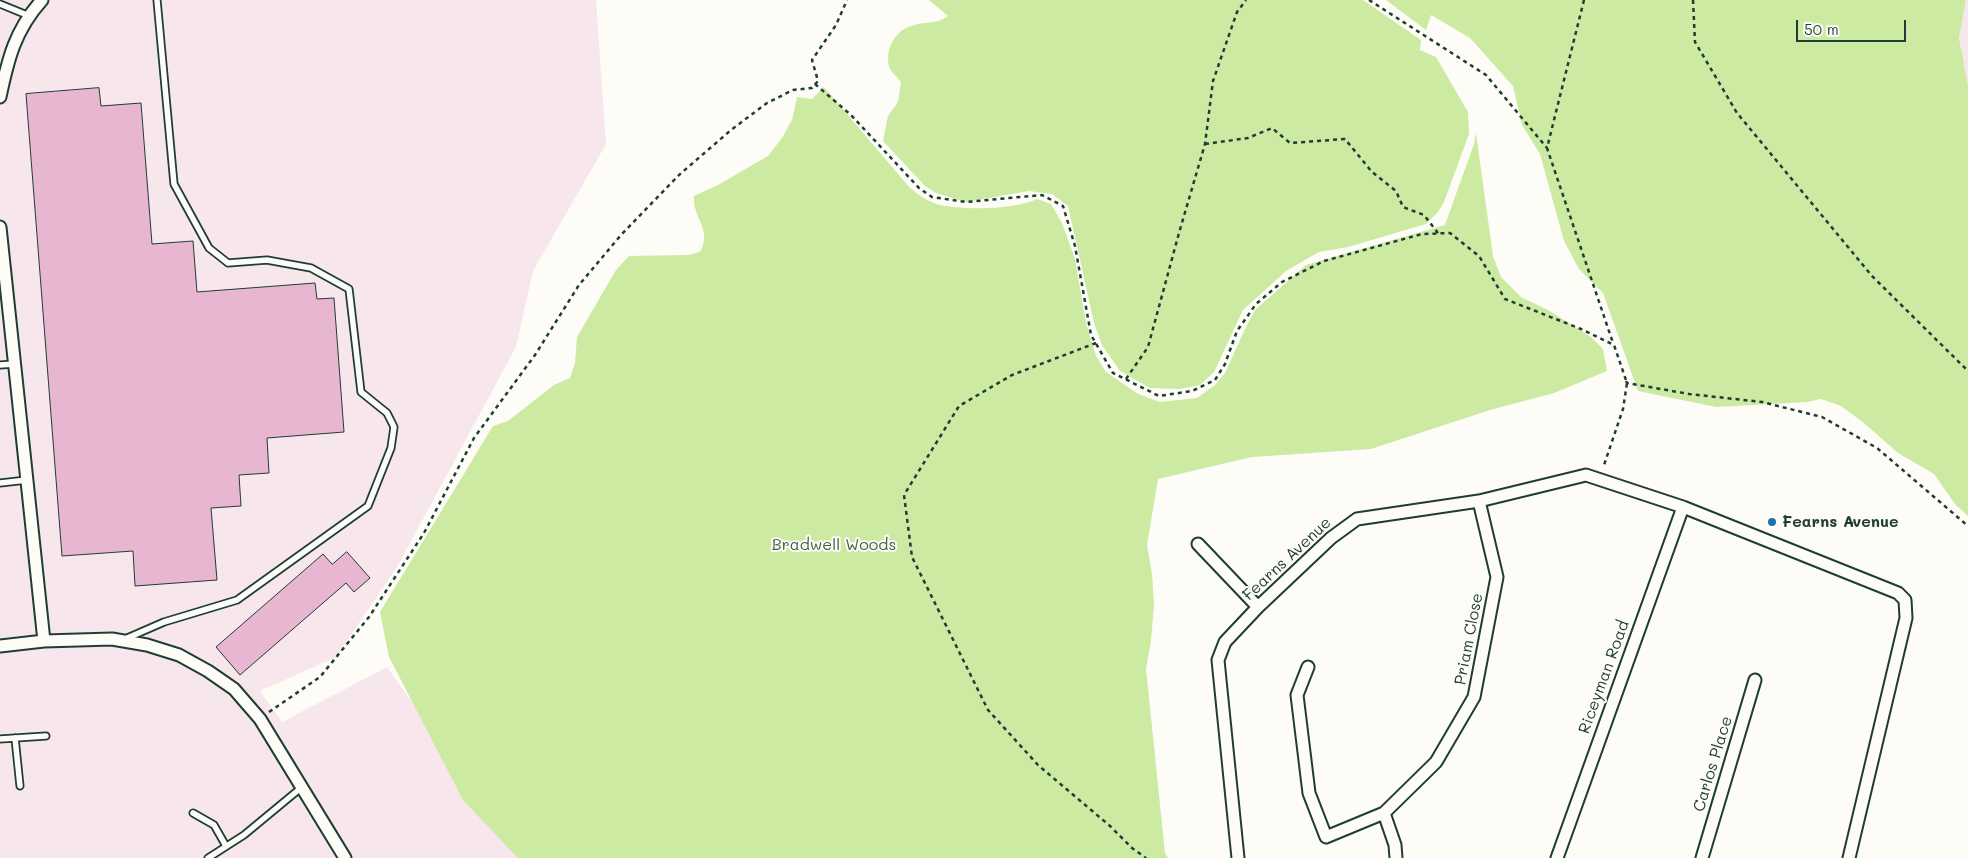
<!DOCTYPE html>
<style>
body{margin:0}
#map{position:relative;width:1968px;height:858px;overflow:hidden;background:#fdfcf7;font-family:Mali,sans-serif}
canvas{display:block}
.scale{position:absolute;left:1796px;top:20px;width:110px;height:22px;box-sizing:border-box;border:2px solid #1f3d34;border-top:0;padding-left:6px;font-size:15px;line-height:18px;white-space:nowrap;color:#1f3d34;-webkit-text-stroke:4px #fdfcf7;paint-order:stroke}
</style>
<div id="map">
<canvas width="1968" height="858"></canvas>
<div class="scale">50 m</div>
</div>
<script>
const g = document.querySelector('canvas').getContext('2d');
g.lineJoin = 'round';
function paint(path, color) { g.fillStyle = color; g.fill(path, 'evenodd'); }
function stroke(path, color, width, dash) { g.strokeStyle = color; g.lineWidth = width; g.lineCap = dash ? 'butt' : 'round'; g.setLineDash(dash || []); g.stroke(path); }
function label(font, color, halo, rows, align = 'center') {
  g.font = font + ' Mali,sans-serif'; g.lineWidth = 4; g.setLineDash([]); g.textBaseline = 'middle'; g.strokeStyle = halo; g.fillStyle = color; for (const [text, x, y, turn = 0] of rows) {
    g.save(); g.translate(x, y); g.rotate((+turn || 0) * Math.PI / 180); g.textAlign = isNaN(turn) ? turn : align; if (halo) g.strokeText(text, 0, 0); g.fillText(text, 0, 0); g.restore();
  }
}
paint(new Path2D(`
 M0,0H596L606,144L533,271L516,347L397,567L336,657L260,691L282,722L387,667L524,858H0Z
 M1966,0H1968V85L1959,38Z`), '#f7e7ec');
paint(new Path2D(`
 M929,0H1363L1421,40L1420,50L1436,57L1468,112L1469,134L1444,202L1438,212L1426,224L1348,247L1319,252L1286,271L1243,310L1214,372L1200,385L1179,389L1150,388L1120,371L1102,345L1094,323L1068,206L1052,194L1029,191L966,202L936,193L925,186L883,141L888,116L898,102L901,82C897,77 890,71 889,66C885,49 895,31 911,26C924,21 937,25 948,16Z
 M1386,0H1966L1959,38L1968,85V516L1955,504L1934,474L1898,453L1864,423L1841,406L1821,399L1807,402L1716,407L1638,391L1603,293L1579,269L1564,241L1540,154L1522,125L1513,86L1470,38L1431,15L1426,30Z
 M824,87L910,188C919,195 928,202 940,205C965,210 1014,210 1037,199L1051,204L1062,223L1075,259L1086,323L1096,356L1106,372L1138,394L1160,402L1197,398L1215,385L1225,373L1245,329L1255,310L1306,265L1445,225L1474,144L1476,133L1493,256L1501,277L1521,297L1548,310L1591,337L1603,349L1607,371L1554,393L1490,410L1371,449L1252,457L1158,479L1147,545L1152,574L1154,604L1151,641L1146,669L1165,853L1168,858H518L463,800L389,657L380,612L493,426L508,421L554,385L570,378L575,363L577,337L616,270L629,256L688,255L700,252C713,229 692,218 694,196L718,185L768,156L782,138L792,120L797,97L812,99Z`), '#cceaa1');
const building = new Path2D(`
 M99,88L101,106L141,103L152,244L193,241L197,292L315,283L317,299L334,298L344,432L267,438L269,473L239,475L241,506L211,508L217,580L135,586L133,551L62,556L26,94Z
 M347,552L370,578L354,592L346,583L240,675L216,647L323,554L332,564Z`);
paint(building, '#e9b6d2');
stroke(building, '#1f3d34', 1);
const service = new Path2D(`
 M0,4L27,15
 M0,365L14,364
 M0,483L27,480
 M125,639L164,622L237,600L368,506L391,448L394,427L387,413L361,392L349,289L311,268L267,260L228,263L209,248L174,184L157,0
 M15,738L20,786
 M0,739L46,736
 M193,813L214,825L226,846
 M208,858L244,835L302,787`);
const minor = new Path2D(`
 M0,97C8,59 15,30 42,0
 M0,227L44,641
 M1198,544L1258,607
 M0,646L44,641L112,639L147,645L179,655L208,671L234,689L260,719L345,858
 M1308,667L1297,695L1309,793L1326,837L1384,813L1436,762L1474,697L1497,577L1479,501
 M1384,813L1395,845L1396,858
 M1238,858L1218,660L1225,642L1258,607L1331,538L1357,519L1479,501L1586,475L1683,507L1898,593L1905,600L1906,618L1849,858
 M1557,858L1683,507
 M1702,858L1755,680`);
stroke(service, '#1f3d34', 9);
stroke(minor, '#1f3d34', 15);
stroke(new Path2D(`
 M1369,0L1486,75L1547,148
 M1584,0L1547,148L1613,343
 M1693,0L1695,42L1737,113L1872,276L1968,371
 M815,84L851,115L919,188L932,197L966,202L1042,195L1063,206L1075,246L1091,335L1113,373L1159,396L1192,391L1215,380L1225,364L1237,331L1256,304L1282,282L1324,261L1422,234L1450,233L1479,256L1505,299L1581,329L1614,345L1627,383L1623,409L1603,468
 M1205,144L1248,138L1272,128L1290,143L1345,139L1372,172L1396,191L1403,207L1424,215L1438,233
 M1096,343L1012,375L959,406L904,495L912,557L988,710L1038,765L1110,826L1132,848L1146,858
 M1126,379L1148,347L1179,233L1205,144L1213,81L1237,12L1246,0
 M1626,381L1627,383L1689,394L1762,402L1822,417L1877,448L1968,526
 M269,712L320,677L369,617L424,533L474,438L535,355L579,285L621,235L679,175L731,130L767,103L793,90L812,88L818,81L812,60L836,25L847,0`), '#1f3d34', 2.5, [4, 4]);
stroke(service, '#fdfcf7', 5.5);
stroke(minor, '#fdfcf7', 11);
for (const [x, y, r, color] of [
 [1772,522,5,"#1f6fb2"]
]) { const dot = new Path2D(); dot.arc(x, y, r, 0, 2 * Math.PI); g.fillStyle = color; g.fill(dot); stroke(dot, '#fdfcf7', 2); }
label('bold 16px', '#1f3d34', '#fdfcf7', [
 ["Fearns Avenue",1782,522]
], 'left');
label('16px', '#42604a', '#fdfcf7', [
 ["Bradwell Woods",834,545]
]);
label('16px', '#1f3d34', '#fdfcf7', [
 ["Fearns Avenue",1287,559,-43],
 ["Priam Close",1469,639,-79],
 ["Riceyman Road",1604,677,-70],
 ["Carlos Place",1713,764,-73]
]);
</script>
